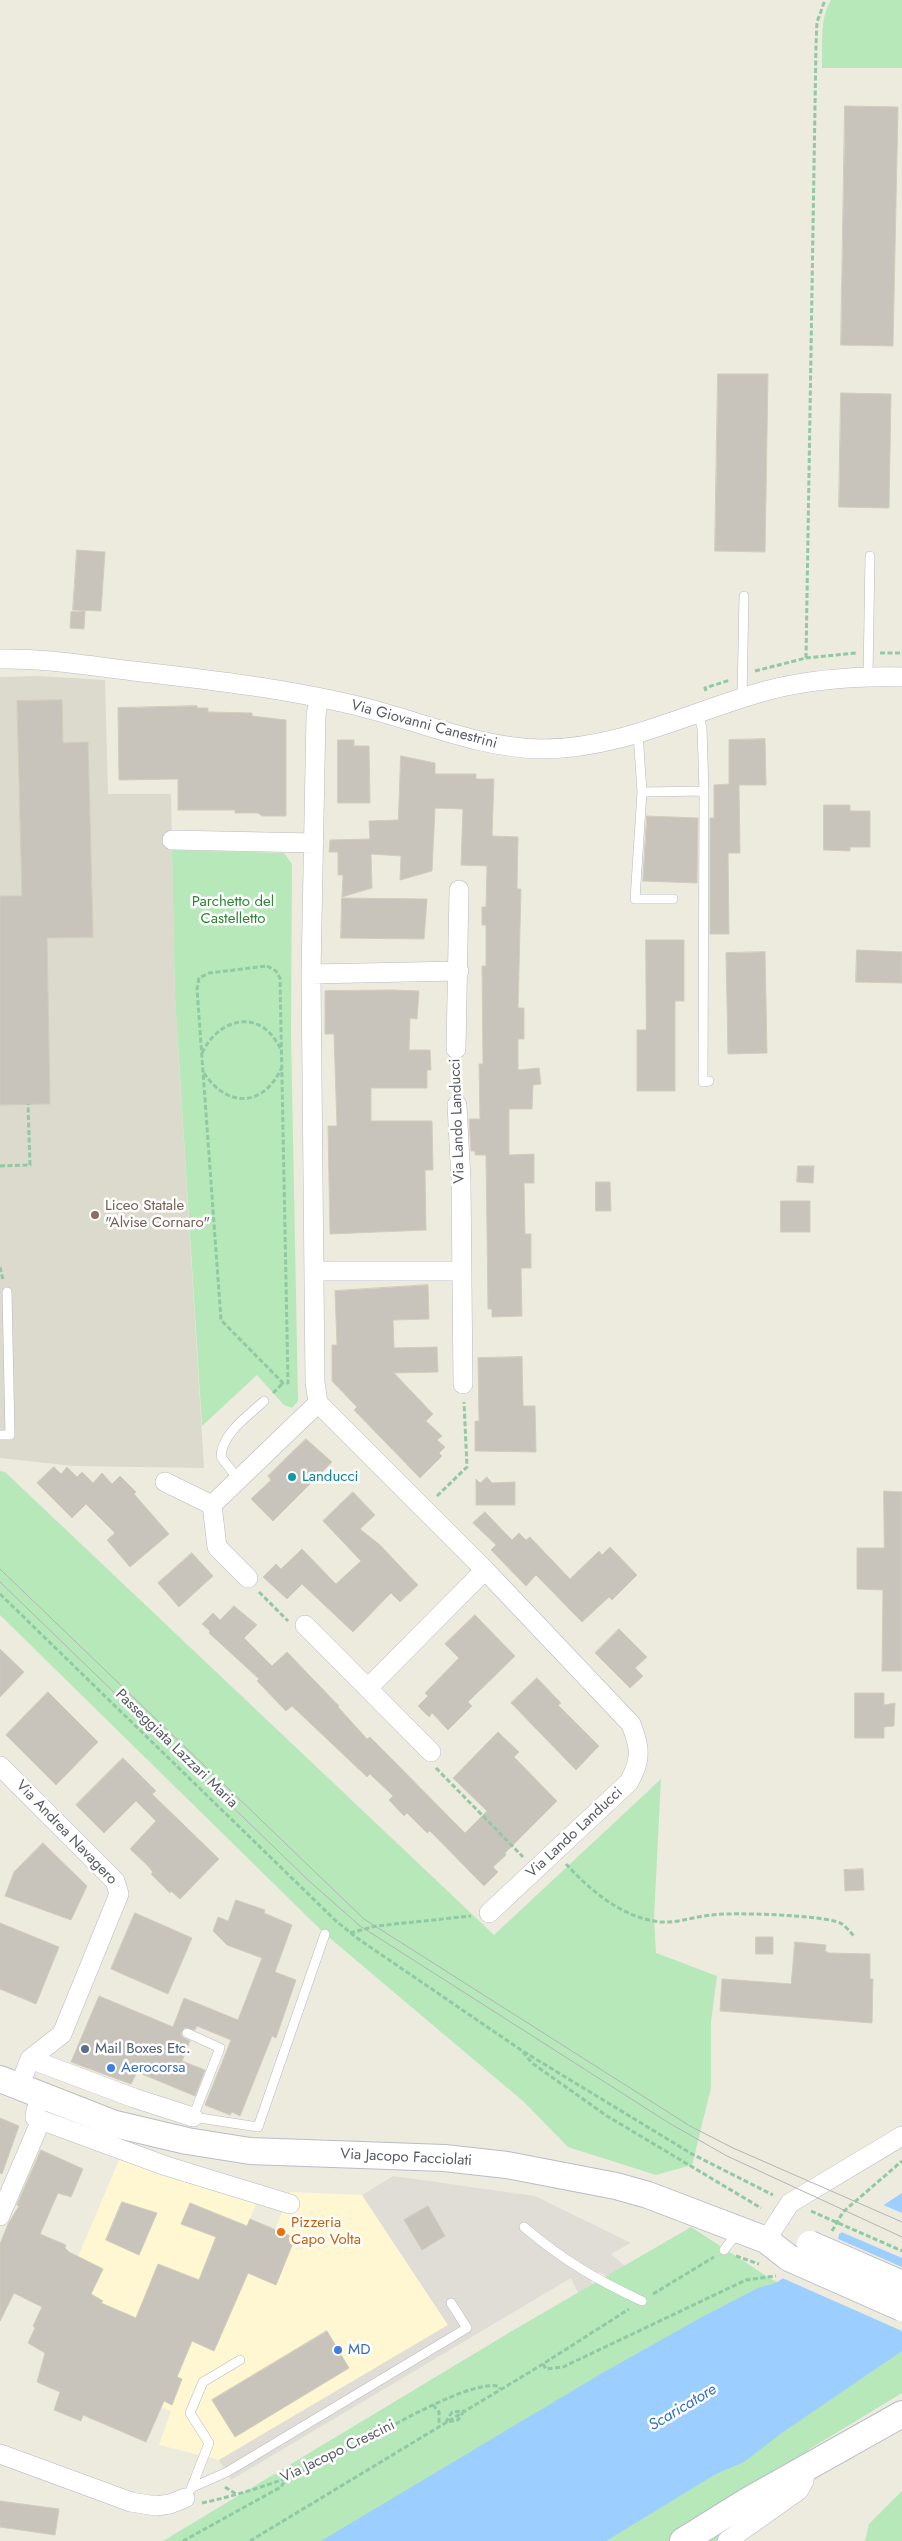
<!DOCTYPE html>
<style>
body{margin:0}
canvas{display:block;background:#edeade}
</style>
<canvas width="902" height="2541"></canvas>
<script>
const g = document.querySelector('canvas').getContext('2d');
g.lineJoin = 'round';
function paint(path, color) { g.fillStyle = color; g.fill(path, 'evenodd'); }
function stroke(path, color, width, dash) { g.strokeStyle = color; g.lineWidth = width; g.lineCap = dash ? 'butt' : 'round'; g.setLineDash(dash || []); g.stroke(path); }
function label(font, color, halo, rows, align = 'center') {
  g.font = font + ' Jost,sans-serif'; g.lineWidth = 5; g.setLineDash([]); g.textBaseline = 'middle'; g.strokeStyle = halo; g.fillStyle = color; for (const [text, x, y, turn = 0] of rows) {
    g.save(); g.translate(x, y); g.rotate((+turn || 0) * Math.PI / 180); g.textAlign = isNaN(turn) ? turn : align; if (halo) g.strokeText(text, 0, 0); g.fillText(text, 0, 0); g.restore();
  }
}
paint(new Path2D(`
 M119,2160L256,2203L250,2219L275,2230L290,2192L362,2195L448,2325L219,2460L159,2445L171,2411L43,2365L66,2285Z`), '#fff7d1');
paint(new Path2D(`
 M393,2176L535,2196L631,2243L611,2254L648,2285L611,2278L599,2272L590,2282L599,2288L580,2297L571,2278L231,2480L219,2460L448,2325L362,2195Z`), '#e0ddd6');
paint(new Path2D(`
 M38,676L105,680L108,794H171L175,996L204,1468L74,1466L0,1458V677Z`), '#dcdacd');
paint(new Path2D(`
 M831,0H902V68H822C823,46 819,20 831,0Z
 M172,850L284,853L292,864L291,1033L298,1401L292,1408L284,1405L257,1375L202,1426L175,996Z
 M0,1471L5,1472L494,1935L661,1779L654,1918L656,1953L717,1976L711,2022V2088L692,2165L656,2175L568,2147L524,2102L325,1934L0,1615Z
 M691,2227L771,2279L902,2332V2393L808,2450L790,2499L727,2541H163L517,2328Z
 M902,2491V2541H865L869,2524Z`), '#b7e8ba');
paint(new Path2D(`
 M902,2193V2351L783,2432L744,2462L716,2474L606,2541H321L604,2372L702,2317L758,2288L776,2283L838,2240L839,2234Z`), '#9ccfff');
paint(new Path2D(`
 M881,2204L902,2213V2258L839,2231Z
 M836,2238L902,2267V2331L780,2277Z`), '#edeade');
const building = new Path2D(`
 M845,106L898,107L893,346L841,345Z
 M718,374H768L765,552L715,551Z
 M841,393L891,394L889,508L839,507Z
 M77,550L105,552L101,611L73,610Z
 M85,611L84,629L70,628L71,612Z
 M62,700L63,743L88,742L93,937L47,938L50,1104L0,1105V896H22L17,701Z
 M197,706V708H208V712L252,713V716L286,720V816H262L258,813H235V810H178V779L119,780L118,708Z
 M765,739L766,785H739L740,853H728L729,934H710V818H714V785L729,784V740Z
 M338,740H354V746H369L370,803H338Z
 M401,756L435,763V774H476V779H494L492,836L518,837L517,889H521L518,1008H524V1039H518V1070L539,1068L541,1084L533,1085L532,1109H509V1155L534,1154V1183H524L525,1234H531V1268H521L522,1316L492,1317V1309H488L486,1155H475V1151H471L469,1119H480L479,1064H483L482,966H486V925H482V907H486L487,866L461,865L463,809L435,808L432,871L400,880L401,856L371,854L372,888L342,897L343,875H338V852H329L330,840L370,839L369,821L398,820Z
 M824,805H850V811H870V847H850V851L824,850Z
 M647,816L698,818L697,883L643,881Z
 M342,898L427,899L424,939L341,938Z
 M646,940H684V1001H675V1091H637V1030H646Z
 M857,950L902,952V983L856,982Z
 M765,952L767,1053L728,1054L726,953Z
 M394,990L419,991L417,1019L410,1018L409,1050H430L431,1070H427V1088H371V1121H432L433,1170H425L426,1230L330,1234L328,1126H337L336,1096L334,1034H325V991Z
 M798,1166H814L813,1183L797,1182Z
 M596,1182H610L611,1211H596Z
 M781,1201H810V1232H781Z
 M428,1285L429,1319L393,1320L394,1348L437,1347L438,1372L394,1373L433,1414L426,1421L442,1436L437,1440L445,1447L439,1453L442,1456L420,1478L354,1410L357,1407L332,1381V1345H337L335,1291Z
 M522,1357L523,1406H535L536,1452L475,1451V1421H479L478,1358Z
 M306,1439L332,1462L273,1521L251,1499L271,1480L268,1476Z
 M54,1467L61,1474L67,1467L77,1477L82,1472L93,1483L102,1473L112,1484L120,1476L136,1492L134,1494L169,1534L130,1567L107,1540L115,1533L86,1504L72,1518L37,1483Z
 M487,1477L492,1483L515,1482V1505H476V1479L480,1483Z
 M884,1491L902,1492V1671H882L883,1590L857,1589V1548H884Z
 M353,1492L375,1515L360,1529L380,1545L418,1585L400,1602L391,1593L353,1632L302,1584L287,1599L263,1577L276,1564L281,1569L302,1549L336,1584L361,1561L323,1521Z
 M485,1512L512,1540L519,1533L526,1540L530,1537L570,1579L599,1551L602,1555L610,1547L637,1575L612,1600L609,1597L582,1622L536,1575L526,1586L491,1550L496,1545L473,1523Z
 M192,1553L213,1576L179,1607L158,1583Z
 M234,1606L257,1625L244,1638L272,1666L287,1652L339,1706L338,1707L367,1739L370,1737L465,1833L487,1811L453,1778L498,1732L519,1752L514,1757L557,1801L505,1853L506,1855L493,1867L498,1872L484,1886L430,1831L427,1833L407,1813L404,1816L389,1800L393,1796L370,1774L367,1777L292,1706L286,1711L257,1681L259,1679L209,1633L210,1631L202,1624L213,1613L220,1620Z
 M475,1615L515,1656L468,1702L472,1706L448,1730L432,1713L429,1717L418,1706L428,1696L425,1693L459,1658L445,1644Z
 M619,1629L647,1657L635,1668L643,1676L630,1688L595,1653Z
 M0,1649L24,1672L0,1697Z
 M537,1678L561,1703L558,1705L599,1746L576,1770L511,1703Z
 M48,1692L98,1742L56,1785L6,1735Z
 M855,1693H884V1705L895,1703L894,1726L884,1727V1738H855Z
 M123,1758L156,1791L152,1794L219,1859L180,1899L171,1891L170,1893L151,1874L153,1872L147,1865L130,1849L156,1821L136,1801L104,1833L76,1805Z
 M43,1843L87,1886L71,1920L5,1896L14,1872Z
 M863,1869L864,1890L845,1891L844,1870Z
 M236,1900L265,1910L264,1913L292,1925L275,1972L296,1980L276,2038L272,2036L240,2116L232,2112L230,2115L205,2105L231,2040L197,2026L195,2030L184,2028L181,2033L182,2037L190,2041L182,2061L205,2070L195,2096L137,2072L131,2084L71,2062L99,1996L173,2027L184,1998L238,2020L262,1958L227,1945L213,1931L218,1917L228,1921Z
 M135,1913L192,1938L168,1994L111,1969Z
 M0,1923L59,1947L36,2004L0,1989Z
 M756,1937H773V1954H756Z
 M795,1942L826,1945L825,1951L829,1953L870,1954V1979H873L872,2023L720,2011L722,1979L791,1984Z
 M0,2118L19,2126L2,2174L0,2173Z
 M41,2150L83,2169L71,2197L58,2193L40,2234L66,2245L65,2248L69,2252L103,2269L91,2294L103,2301L101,2303L136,2318L158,2264L199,2280L216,2237L181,2224L190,2203L247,2226L250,2219L295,2238L276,2285L248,2273L214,2351L192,2341L177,2377L182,2379L172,2405L164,2401L146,2442L83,2415L81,2421L54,2410L60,2392L37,2382L45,2353L28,2343L35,2328L33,2326L42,2307L14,2293L0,2321V2244L8,2224L19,2206L17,2205Z
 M122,2202L157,2213L139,2255L106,2240Z
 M428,2206L445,2236L422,2250L404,2220Z
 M327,2331L349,2368L235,2437L212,2400Z
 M0,2501L59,2509L55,2535L0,2527Z`);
paint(building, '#c8c4bc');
stroke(building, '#d2ccbc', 1);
const lane = new Path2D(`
 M868,676L870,556
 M742,698L744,596
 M698,714L702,728L704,791L703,1082L709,1081
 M638,733L642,792L635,899H673
 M642,792L704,791
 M0,1435H10L7,1292
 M238,1479L221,1457C222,1433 247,1417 264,1401
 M187,2033L220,2048L193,2117L258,2127L325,1934
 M524,2227C563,2260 595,2279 642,2301
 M724,2250L738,2232
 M193,2487L227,2472L467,2328L451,2303
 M191,2489L209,2443L190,2413L203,2382L240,2360`);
const street = new Path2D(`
 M0,659C45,658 89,666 133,671C211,680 290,689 366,708C424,723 481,748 542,749C622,749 694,710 769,690C813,679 856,676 902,677
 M319,698L316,715L311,974L315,1382L318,1403L485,1570L631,1724C640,1747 642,1759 629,1782L489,1913
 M172,840L314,843
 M311,974L459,971
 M456,1049L459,890
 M457,1105L461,1180L463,1384
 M315,1271H462
 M165,1482L212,1505L217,1547L248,1578
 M212,1505L318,1403
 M305,1625L431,1752
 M368,1688L485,1570
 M0,1766L115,1881L119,1894L62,2034L30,2059L19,2087
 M30,2059L134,2098L193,2117
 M42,2096L36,2110L35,2117L41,2120L166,2166L290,2204
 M0,2216L41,2120
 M766,2240L790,2203L902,2136
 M0,2454L131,2502L156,2506L170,2504L185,2498
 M727,2541L799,2490L804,2481L805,2468`);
const secondary = new Path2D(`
 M0,2079L115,2124L187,2141L250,2151L444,2158L507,2165L616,2186L648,2195L766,2240L789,2258
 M683,2541L749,2500L902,2414`);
stroke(lane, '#b7bac0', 10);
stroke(street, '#b7bac0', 20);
stroke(secondary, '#babdc5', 28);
stroke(new Path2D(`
 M880,653H902
 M806,658L816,45L817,22L825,0
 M755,671L806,658L856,653
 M706,691L705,688L730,680
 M267,966L276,971L280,978L288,1383H283L221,1320L197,989L199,978L209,973Z
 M202,1053C220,1016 262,1008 281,1050
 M456,1066L457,1087
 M204,1073C228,1109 264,1107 282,1067
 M0,1166L30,1165L28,1104
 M0,1267L3,1280
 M273,1393L283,1383
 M437,1496L467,1467L464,1402
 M259,1592L288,1621
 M0,1594L336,1921L357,1938L521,2050L692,2154L773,2195
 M436,1768L523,1857
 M566,1864C589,1889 619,1915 654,1921C672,1925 692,1917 711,1915C731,1912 824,1915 840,1923C845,1925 850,1932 854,1936
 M350,1933L376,1926L471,1916
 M523,2052L532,2063L607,2116L761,2208
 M811,2211L902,2251
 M832,2231L843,2212L902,2161
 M736,2256L759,2264
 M653,2294L714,2257
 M543,2364L546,2369L563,2367L746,2280L776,2276
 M433,2405L439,2412V2426
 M464,2411L458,2420L446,2422L452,2412Z
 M225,2487L236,2494
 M202,2503C243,2494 283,2481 322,2463C360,2446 462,2380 498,2386L500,2389
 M183,2541L281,2487L286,2479
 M250,2541L543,2364L629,2309`), '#90c9a3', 3, [5, 2.5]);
stroke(lane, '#fff', 9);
stroke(street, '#fff', 19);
stroke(secondary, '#fff', 26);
stroke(new Path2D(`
 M0,1569L364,1919L690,2126L733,2148L902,2222
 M0,1582L308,1880L360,1926L669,2123L727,2156L902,2237`), '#b3b4b5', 1);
const secondaryBridge = new Path2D(`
 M810,2244L902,2284
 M789,2258L902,2308`);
stroke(secondaryBridge, '#babdc5', 28, []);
stroke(secondaryBridge, '#fff', 26);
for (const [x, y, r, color] of [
 [95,1215,5,"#8d6e63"],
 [292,1477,5,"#0f9aa8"],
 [85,2049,5,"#5c6f8a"],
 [111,2068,5,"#3f7fe0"],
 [281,2232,5,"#e8710a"],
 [338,2350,5,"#3f7fe0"]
]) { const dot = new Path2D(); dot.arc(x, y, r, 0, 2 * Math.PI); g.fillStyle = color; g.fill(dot); stroke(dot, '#fff', 2); }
label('15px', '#585c62', '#fff', [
 ["Via Giovanni Canestrini",424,725,15],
 ["Via Lando Landucci",458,1121,-92],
 ["Passeggiata Lazzari Maria",176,1749,44],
 ["Via Andrea Navagero",66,1833,46],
 ["Via Lando Landucci",575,1833,-43],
 ["Via Jacopo Facciolati",406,2158,3],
 ["Via Jacopo Crescini",338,2452,-26]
]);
label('15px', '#2c8634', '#fff', [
 ["Parchetto del",233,902],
 ["Castelletto",233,919]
]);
label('15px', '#785e54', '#fff', [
 ["Liceo Statale",105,1206],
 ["\"Alvise Cornaro\"",105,1223]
], 'left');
label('15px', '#0d838f', '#fff', [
 ["Landucci",302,1477]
], 'left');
label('15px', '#4e5e75', '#fff', [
 ["Mail Boxes Etc.",95,2049]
], 'left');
label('15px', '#366cbe', '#fff', [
 ["Aerocorsa",121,2068],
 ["MD",348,2350]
], 'left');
label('15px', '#c56008', '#fff', [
 ["Pizzeria",291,2223],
 ["Capo Volta",291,2240]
], 'left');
label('italic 16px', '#3272c5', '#fff', [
 ["Scaricatore",683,2408,-31]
]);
</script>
